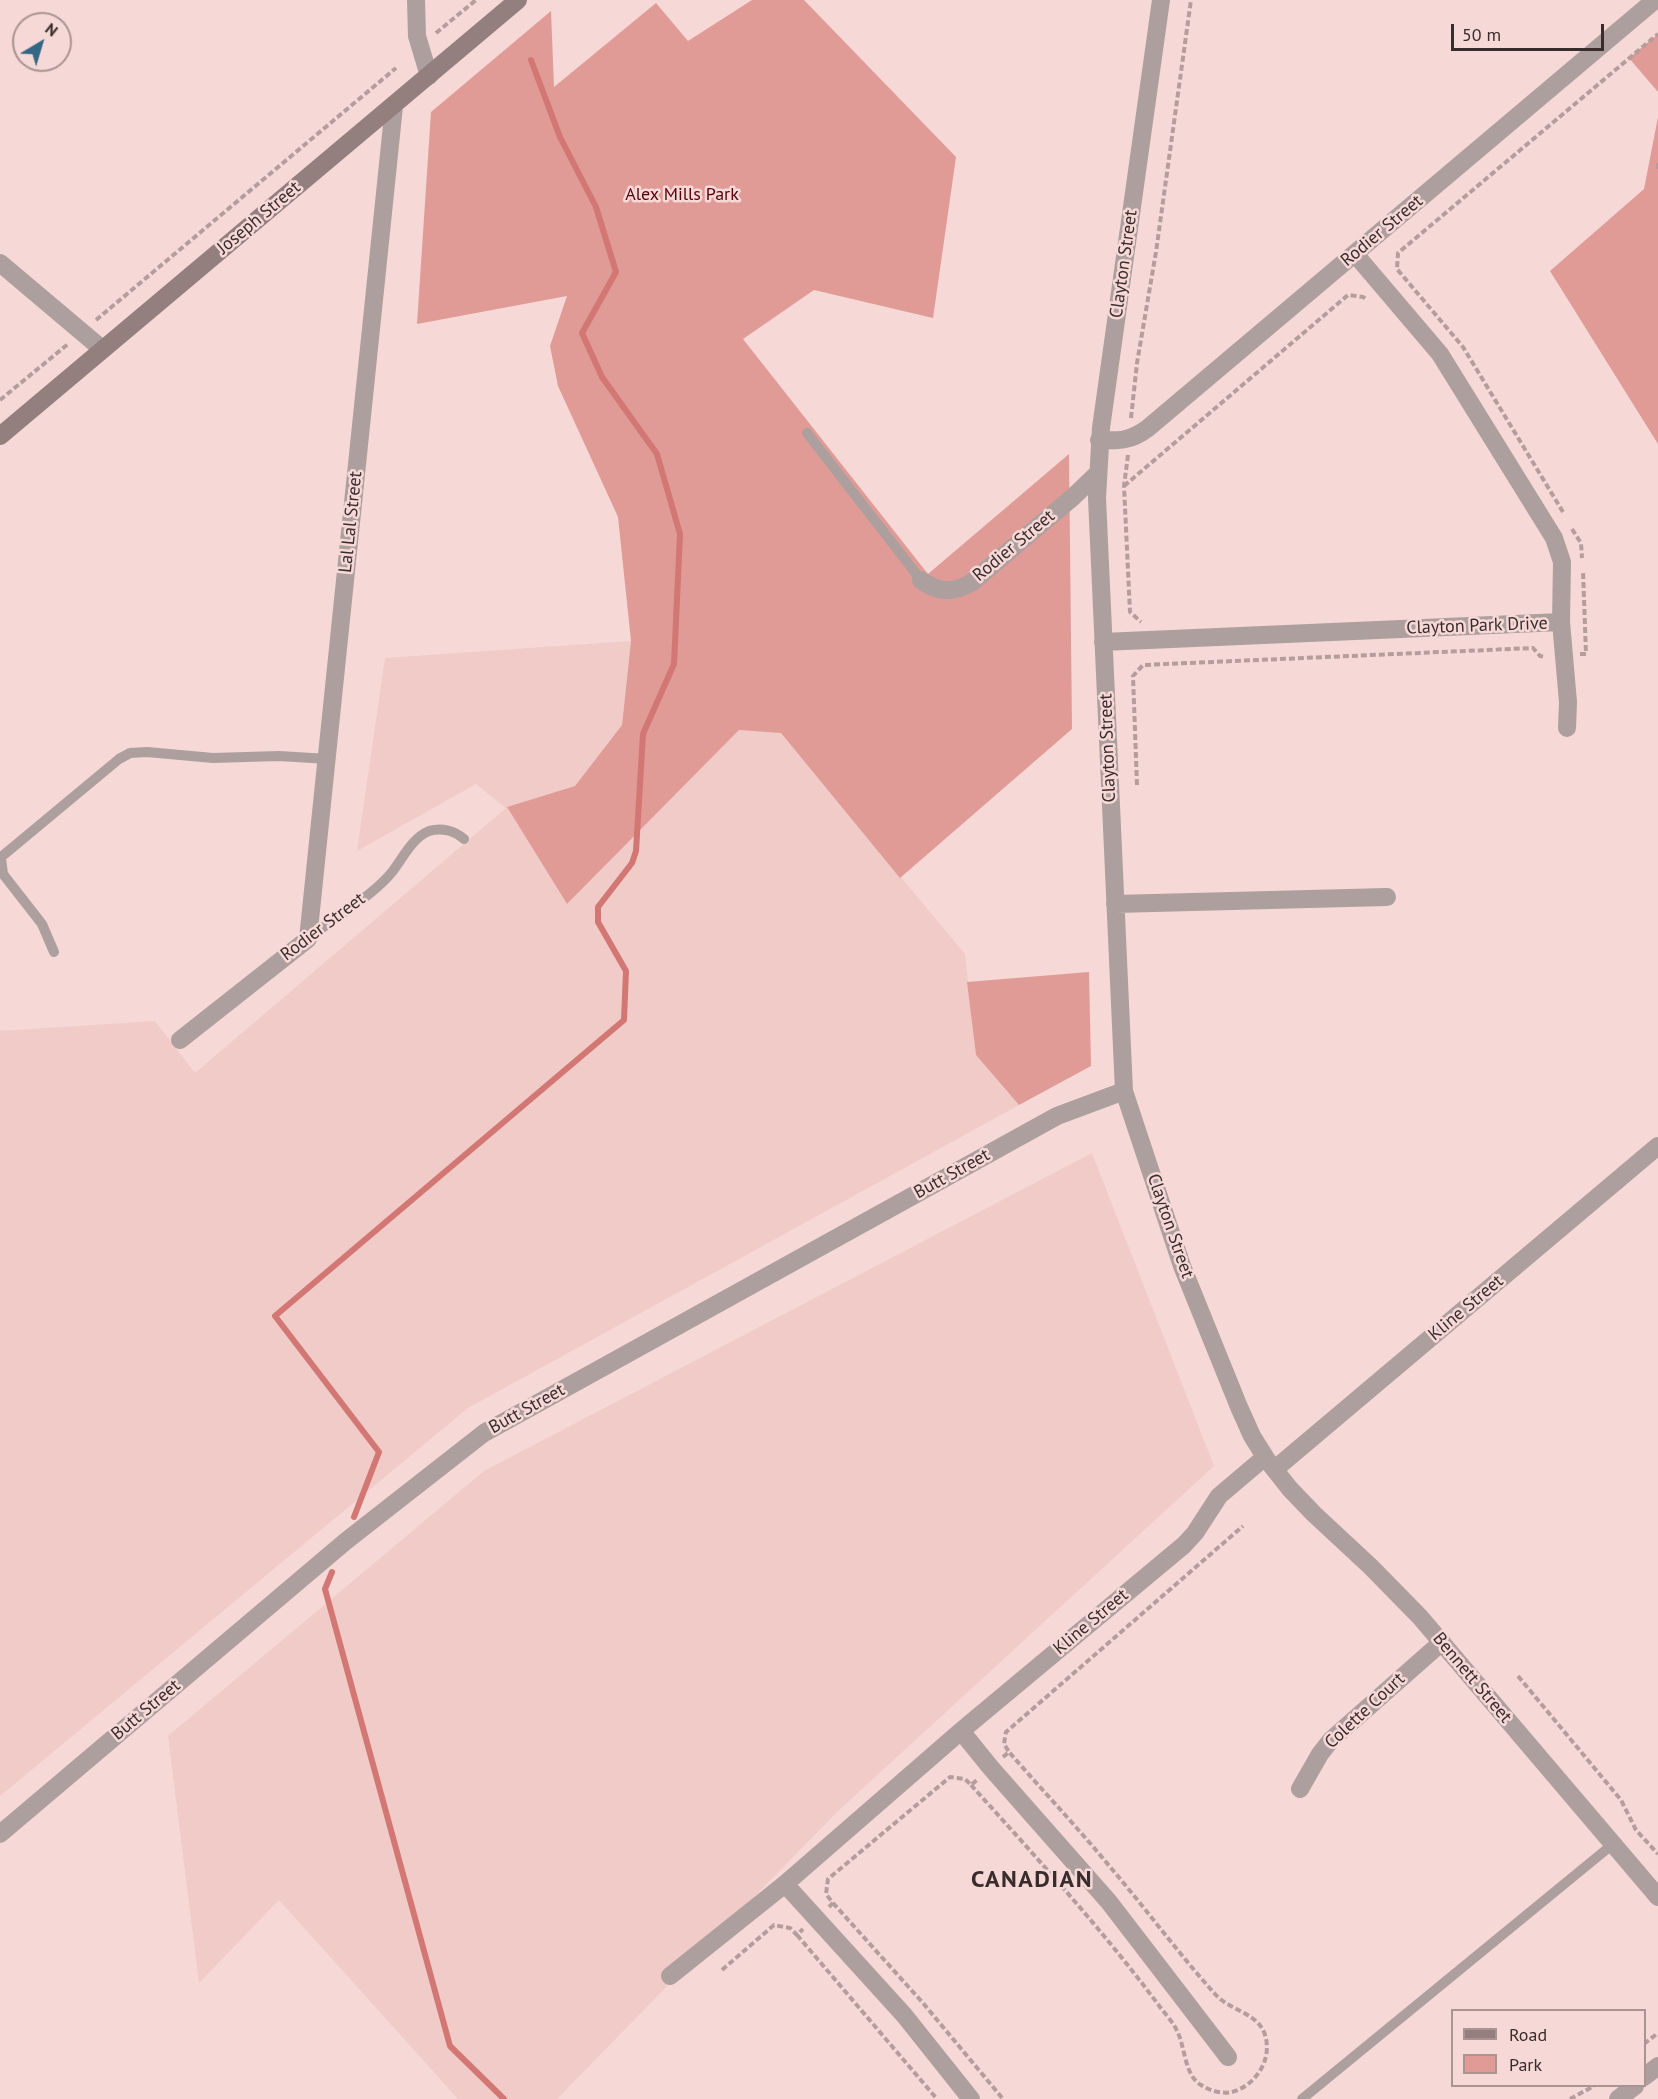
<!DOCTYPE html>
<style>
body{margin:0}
#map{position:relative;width:1658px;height:2099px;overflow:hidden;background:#f6d8d6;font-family:"PT Sans",sans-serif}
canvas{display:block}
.legend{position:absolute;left:1451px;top:2009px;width:195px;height:78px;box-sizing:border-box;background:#f6d8d6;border:2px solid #aa9492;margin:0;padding:8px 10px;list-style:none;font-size:18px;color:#382d2c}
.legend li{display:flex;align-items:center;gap:12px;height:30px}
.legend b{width:30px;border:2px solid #aa9492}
.north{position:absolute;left:12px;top:12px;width:60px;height:60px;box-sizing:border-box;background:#f6d8d6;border:2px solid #aa9492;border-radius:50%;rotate:38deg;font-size:16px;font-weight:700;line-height:24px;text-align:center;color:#382d2c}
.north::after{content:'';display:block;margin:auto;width:21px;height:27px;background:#336884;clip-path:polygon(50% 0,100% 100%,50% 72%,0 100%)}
.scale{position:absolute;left:1451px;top:24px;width:153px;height:27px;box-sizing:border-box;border:3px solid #382d2c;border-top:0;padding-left:8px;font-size:18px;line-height:21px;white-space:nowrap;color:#382d2c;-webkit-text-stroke:4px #f6d8d6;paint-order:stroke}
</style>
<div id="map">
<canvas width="1658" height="2099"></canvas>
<ul class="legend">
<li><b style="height:8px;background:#927f7e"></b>Road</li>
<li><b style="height:16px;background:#e09b96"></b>Park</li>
</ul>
<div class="north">N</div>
<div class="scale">50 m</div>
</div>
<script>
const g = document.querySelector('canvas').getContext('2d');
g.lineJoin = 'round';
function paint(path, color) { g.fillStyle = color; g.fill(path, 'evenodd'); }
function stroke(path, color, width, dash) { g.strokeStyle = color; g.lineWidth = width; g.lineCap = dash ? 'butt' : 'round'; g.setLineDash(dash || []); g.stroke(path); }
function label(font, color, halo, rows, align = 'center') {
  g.font = font + ' "PT Sans",sans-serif'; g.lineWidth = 5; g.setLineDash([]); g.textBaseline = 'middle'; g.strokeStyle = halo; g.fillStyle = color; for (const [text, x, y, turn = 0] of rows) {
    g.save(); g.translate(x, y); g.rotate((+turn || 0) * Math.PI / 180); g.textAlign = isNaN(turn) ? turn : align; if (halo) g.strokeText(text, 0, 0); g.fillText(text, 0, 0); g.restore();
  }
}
paint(new Path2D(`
 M631,641L622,725L575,786L507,807L567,904L739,730L780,732L965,954L976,1055L1019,1105L468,1408L0,1796V1031L155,1021L195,1073L506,808L476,784L357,851L385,658Z
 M1092,1153L1214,1466L837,1812L557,2099H458L279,1900L199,1983L168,1736L484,1471Z`), '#f1cbc8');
paint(new Path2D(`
 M752,0H804L956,157L933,318L814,290L743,339L928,574L1069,454L1072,729L900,878L781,733L739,730L567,904L507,807L575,786L622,725L631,641L618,517L558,386L550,346L567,296L417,324L431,112L551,11L554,87L656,3L688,41Z
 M1658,34V92L1629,58Z
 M1658,117V444L1550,271L1644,189Z
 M1089,972L1091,1066L1019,1105L976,1055L967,982Z`), '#e09b96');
stroke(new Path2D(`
 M354,1517L379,1452L275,1316L624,1020L626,971L598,922V907L632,863L636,851L643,734L674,664L680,534L657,454L602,377L582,333L616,272L596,207L560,137L531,60
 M332,1572L325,1589L450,2046L504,2099`), '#d27773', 6);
stroke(new Path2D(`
 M436,33L476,0
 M1658,163V170
 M96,320L396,68
 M0,400L68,344
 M1131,418L1137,363L1156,252L1191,0
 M1128,455L1124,486L1130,612L1141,622
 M1124,486L1348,295L1363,297L1366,299
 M1563,512L1463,347L1397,269L1398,253L1658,34
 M1572,529L1581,543L1582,558
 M1580,654H1586L1583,571
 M1137,785L1133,676L1143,665L1533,648L1540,656L1545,657
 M1518,1676L1621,1800L1636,1830L1658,1854
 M1003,1757L1009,1752L1004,1744L1006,1732L1243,1526
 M971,1785C1036,1857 1102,1929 1160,2007C1166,2015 1174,2023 1178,2033C1185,2048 1185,2076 1201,2085C1212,2092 1227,2096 1240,2089C1260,2079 1273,2055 1264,2032C1255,2012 1229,2010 1215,1994C1179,1954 1146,1909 1111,1868C1078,1828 1043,1791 1009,1752
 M833,1903L923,2003L1003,2099
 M829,1907L833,1903L826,1894L828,1879L950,1777L965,1779L971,1785L977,1780
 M797,1935L937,2099
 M722,1970L774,1925L790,1928L797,1935L803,1929
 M1644,2044L1658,2033
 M1570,2099L1594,2086`), '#b59d9c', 4, [6, 3]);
stroke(new Path2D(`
 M807,433L921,580
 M0,858L119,759L130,753L147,752L213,758L279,756L328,759
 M1,858L3,874L42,924L54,952
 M308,939C333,918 373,896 392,872C403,858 412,838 429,831C442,827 455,831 464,839
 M1302,2099L1613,1844`), '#ac9f9e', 10);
stroke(new Path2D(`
 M416,0L417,36L429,76
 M1161,0L1101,428L1097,498L1124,1091L1182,1266L1239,1407L1252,1436L1267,1460L1290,1489L1314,1514L1371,1567L1420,1617L1658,1897
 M0,263L102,349
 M1099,440C1119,441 1131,441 1148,428L1655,0
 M921,580C938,593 953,593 971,583L1073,497L1097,474
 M1561,622L1568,702L1567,728
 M1103,642L1561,622L1562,562L1554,538L1440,354L1355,254
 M1115,904L1387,897
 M180,1040L308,939L394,106
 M1275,1469L1658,1146
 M961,1731L991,1768L1109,1902L1228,2057
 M1300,1789L1320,1754L1331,1740L1442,1642
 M0,1834L346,1541L484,1433L1057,1116L1124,1091
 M785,1884L904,2015L971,2099
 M670,1976L785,1884L961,1731L1184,1545L1195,1533L1219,1496L1265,1457
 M1644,2077L1658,2066
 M1618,2099L1635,2086`), '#ac9f9e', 18);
stroke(new Path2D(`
 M0,436L518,0`), '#927f7e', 18);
label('18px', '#56000a', '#f6d8d6', [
 ["Alex Mills Park",682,195]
]);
label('18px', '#382d2c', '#f6d8d6', [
 ["Joseph Street",259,218,-40],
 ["Rodier Street",1382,231,-40],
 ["Clayton Street",1124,264,-82],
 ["Lal Lal Street",351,522,-84],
 ["Rodier Street",1014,546,-40],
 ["Clayton Park Drive",1477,626,-2],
 ["Clayton Street",1108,748,-92],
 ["Rodier Street",323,927,-37],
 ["Butt Street",952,1174,-29],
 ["Clayton Street",1170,1226,71],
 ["Kline Street",1466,1308,-40],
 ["Butt Street",527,1409,-29],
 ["Kline Street",1091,1622,-40],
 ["Bennett Street",1472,1678,50],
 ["Butt Street",146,1710,-40],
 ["Colette Court",1365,1711,-43]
]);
g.letterSpacing = '1.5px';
label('bold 24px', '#382d2c', '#f6d8d6', [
 ["CANADIAN",1032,1880]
]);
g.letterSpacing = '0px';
</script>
